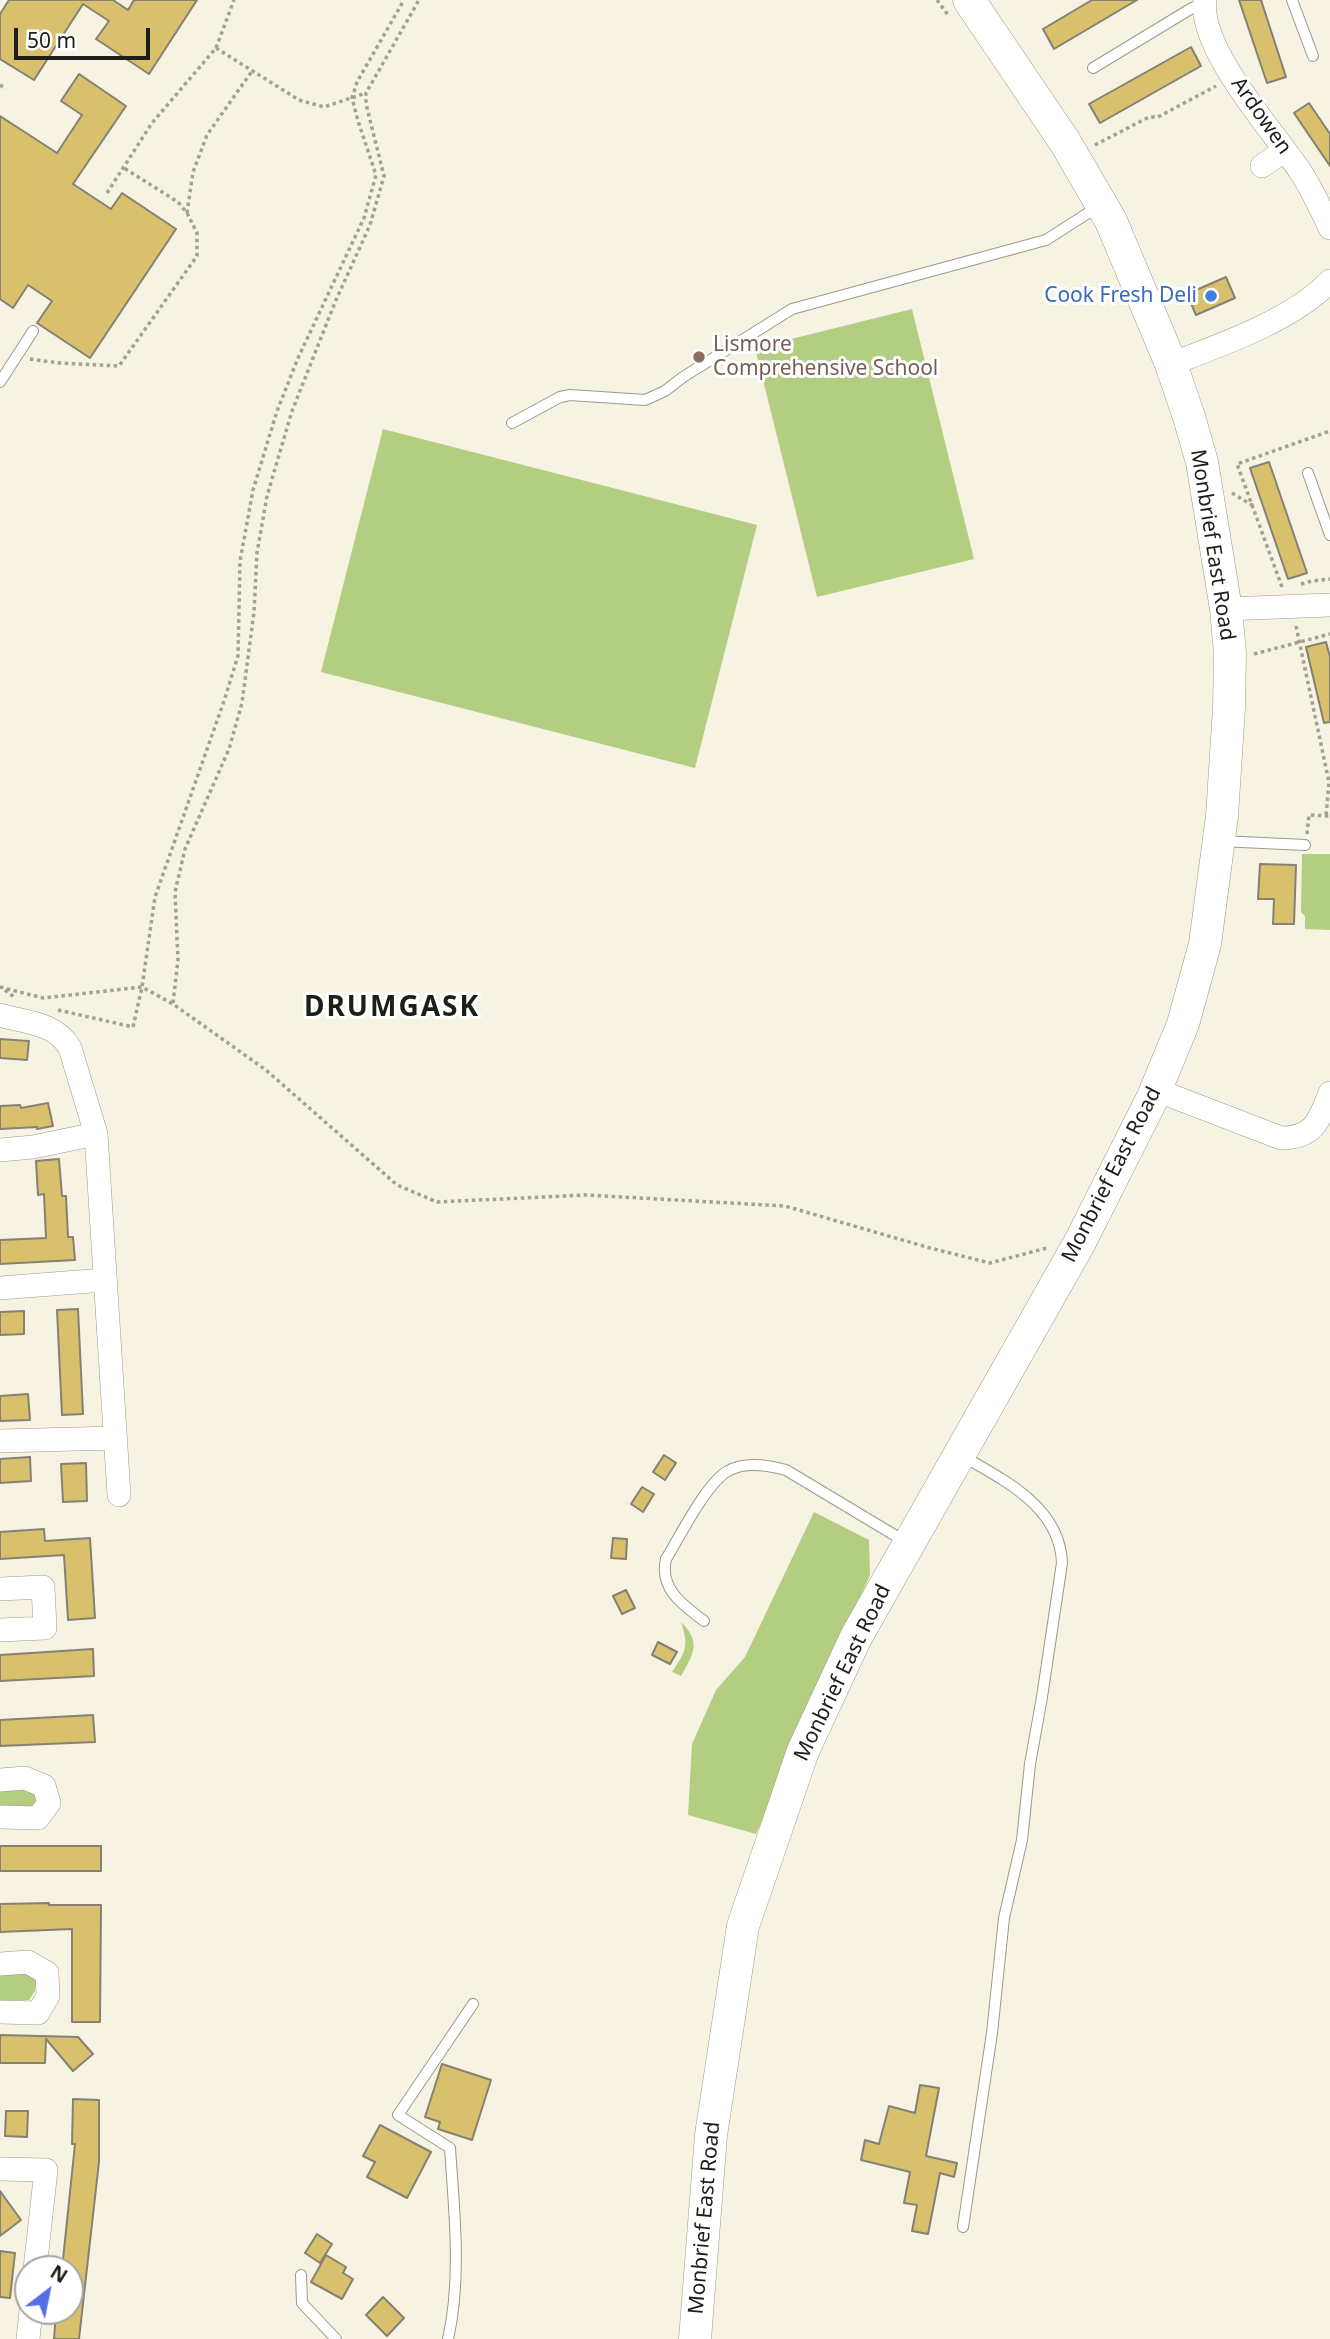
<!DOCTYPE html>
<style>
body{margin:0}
#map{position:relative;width:1330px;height:2339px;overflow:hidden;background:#f7f3e3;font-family:"Noto Sans",sans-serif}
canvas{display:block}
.north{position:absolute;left:14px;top:2255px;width:70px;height:70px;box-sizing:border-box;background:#fff;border:2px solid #a5a5a2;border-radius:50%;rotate:32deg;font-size:19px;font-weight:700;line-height:28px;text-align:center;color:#1f1d17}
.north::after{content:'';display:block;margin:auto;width:24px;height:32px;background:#556fe5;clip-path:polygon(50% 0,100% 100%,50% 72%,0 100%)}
.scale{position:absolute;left:14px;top:28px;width:136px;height:32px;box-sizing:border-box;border:4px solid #1f1d17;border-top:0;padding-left:9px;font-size:21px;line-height:24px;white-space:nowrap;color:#1f1d17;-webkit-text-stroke:5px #fff;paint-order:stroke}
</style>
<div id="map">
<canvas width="1330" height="2339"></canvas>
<div class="north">N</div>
<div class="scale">50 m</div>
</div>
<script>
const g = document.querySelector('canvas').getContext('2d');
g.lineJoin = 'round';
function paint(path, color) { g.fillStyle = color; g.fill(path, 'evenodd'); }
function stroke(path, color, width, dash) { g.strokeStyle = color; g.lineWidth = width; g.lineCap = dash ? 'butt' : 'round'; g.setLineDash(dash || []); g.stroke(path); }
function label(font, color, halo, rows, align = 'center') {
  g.font = font + ' "Noto Sans",sans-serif'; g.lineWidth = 6; g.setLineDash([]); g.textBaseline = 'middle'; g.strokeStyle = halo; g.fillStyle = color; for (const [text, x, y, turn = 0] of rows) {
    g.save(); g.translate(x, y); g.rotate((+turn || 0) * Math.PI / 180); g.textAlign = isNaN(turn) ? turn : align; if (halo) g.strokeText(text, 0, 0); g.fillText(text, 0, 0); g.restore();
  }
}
paint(new Path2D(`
 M912,309L974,559L817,597L755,348Z
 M383,429L757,525L695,768L321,672Z
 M1302,854H1330V930L1305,929V916L1301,912Z
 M814,1512L869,1540L870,1575L756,1834L688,1815L692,1744L716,1690L745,1657Z
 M681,1622C702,1642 693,1655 681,1676L672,1672C686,1651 689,1646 681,1622Z
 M28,1786L39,1797L36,1804L28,1807H0V1787Z
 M0,1970H28L37,1979L35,1991L29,2000L0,2001Z`), '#b3ce81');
const building = new Path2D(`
 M9,0H113L128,10L134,0H197L149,74L96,39L109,21L83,4L34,80L0,59V14Z
 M1092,0H1137L1054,49L1043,29Z
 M1239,0H1261L1286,77L1267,83Z
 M1191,47L1201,66L1100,123L1089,104Z
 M79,74L126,106L73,184L111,209L122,193L176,229L90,358L37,323L52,301L28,285L13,308L0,299V116L57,153L82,115L61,101Z
 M1309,103L1330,134V166L1294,113Z
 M1226,277L1235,298L1196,315L1187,294Z
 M1269,462L1307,573L1288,579L1250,468Z
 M1326,642L1330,657V722L1324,723L1306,647Z
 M1260,864L1296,865L1294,924H1273L1274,899H1258Z
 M0,1039L29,1041L27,1060L0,1058Z
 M48,1103L53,1126L37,1129V1127L0,1129V1106L20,1105L21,1108Z
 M59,1159L62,1196H66L68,1237H73L75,1260L0,1264V1240L46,1238L44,1194L38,1195L36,1161Z
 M78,1309L83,1414L62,1415L57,1310Z
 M24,1311V1334L0,1335V1312Z
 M28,1394L30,1420L0,1421V1396Z
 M664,1455L676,1463L665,1480L653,1472Z
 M30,1457L31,1481L0,1483V1459Z
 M86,1463L87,1501L63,1502L61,1464Z
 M642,1487L654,1494L643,1512L631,1504Z
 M44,1529L45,1541L90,1538L95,1618L68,1620L64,1555L0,1559V1532Z
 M613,1538L627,1539L626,1559L611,1558Z
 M626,1590L635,1608L622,1614L613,1596Z
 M658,1642L677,1652L670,1664L652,1655Z
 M93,1649L94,1676L0,1681V1655Z
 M93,1715L95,1742L0,1746V1720Z
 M0,1846H101V1871H0Z
 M49,1903V1905H101L100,2022H72V1929L0,1932V1904Z
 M0,2035L78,2037L93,2054L73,2071L46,2039L45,2063H0Z
 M442,2064L491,2080L472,2140L438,2129L440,2122L425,2117Z
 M920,2085L939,2088L926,2156L957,2163L954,2177L940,2173L928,2234L912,2231L917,2205L904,2203L910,2172L861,2160L865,2140L879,2144L889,2106L915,2113Z
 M73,2099L99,2100V2162L79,2339H54L56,2313L70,2315V2269H62L75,2144H72Z
 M6,2111H28L27,2137L5,2136Z
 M380,2125L431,2152L407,2198L367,2177L375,2162L363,2156Z
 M0,2191L21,2220L0,2236Z
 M317,2234L332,2244L320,2263L305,2253Z
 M0,2251L15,2253L10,2298L0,2297Z
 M326,2255L346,2267L343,2273L353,2279L342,2299L311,2282Z
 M383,2297L404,2318L387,2336L366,2315Z`);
paint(building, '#d8c06d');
stroke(building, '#858173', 2);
const lane = new Path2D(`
 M1292,0L1313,56
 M1093,68L1192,8L1204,4
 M0,382L33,331
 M512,423L560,397L570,395L645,400L665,391L683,377L792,309L1046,240L1099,206
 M1308,473L1330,535
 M1220,841L1305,845
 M961,1455C1003,1480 1060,1506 1062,1563L1042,1697L1030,1764L1022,1840L1004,1918L992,2033L963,2227
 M704,1621C683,1605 659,1589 666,1559C679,1538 707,1482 728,1471C745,1461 768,1465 786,1470L906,1542
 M301,2275L302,2303L336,2339
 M448,2339C462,2277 454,2210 450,2148L398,2115L473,2004`);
const street = new Path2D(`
 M1205,0C1198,48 1273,131 1300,171C1312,189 1321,209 1330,228
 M1262,166L1285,150
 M1171,364C1221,345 1293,320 1330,281
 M1226,609L1330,605
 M0,1015C26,1023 55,1022 70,1048L96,1134L119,1495
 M1156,1090L1281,1138C1314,1138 1319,1121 1330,1093
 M0,1150L33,1147L96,1134
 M0,1288L104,1280
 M0,1441L114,1438
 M0,1589L43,1587L45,1628L0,1630
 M0,1780L25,1778L44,1786L49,1803L38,1818L0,1817
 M0,1964L28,1962L47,1973L48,1996L38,2013L0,2012
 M0,2169L46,2170L35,2269
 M28,2339L31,2311`);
const secondary = new Path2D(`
 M695,2339L711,2135L743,1926L803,1751L856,1637L1080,1242L1152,1099L1183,1024L1205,944L1222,816L1229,708L1230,653L1226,609L1202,462L1189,417L1171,364L1111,221L1065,142L969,0`);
stroke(lane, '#9d998a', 12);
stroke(street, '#9d998a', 24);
stroke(secondary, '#9d998a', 33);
stroke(new Path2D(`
 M937,0L948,15
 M216,48L299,100L324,107L366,93
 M0,85L6,89
 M1095,145L1149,117H1158L1216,86
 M107,193L152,123L216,48L234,0
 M187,213L193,172L207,135L252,71
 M30,359L59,363L119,366L197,256V233L187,213L178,202L124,168
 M1232,493L1255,507
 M1301,584L1312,581L1330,579
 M1282,587L1237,464L1330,431
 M1296,626L1329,782L1326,816
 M1254,654L1330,634
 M1307,834L1309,815L1330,816
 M0,987L43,998L142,987L173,1004L266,1070L397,1185L437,1202L586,1195L785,1206L930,1248L990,1263L1047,1248
 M5,990L14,997
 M173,1003L178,960L175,892L185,849L229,749L242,703L254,612L257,553L267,496L292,411L336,300L370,225L384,176L366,104V93L419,0
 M58,1010L133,1027L142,987L155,897L224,701L238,656L240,561L253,490L277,411L298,358L364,218L376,175L358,121L352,98L357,82L404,0`), '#a29f93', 3.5, [3.5, 3.5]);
stroke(lane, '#fff', 10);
stroke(street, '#fff', 23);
stroke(secondary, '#fff', 32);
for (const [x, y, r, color] of [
 [1211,296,7,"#3f7fe0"],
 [699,357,7,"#8d6e63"]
]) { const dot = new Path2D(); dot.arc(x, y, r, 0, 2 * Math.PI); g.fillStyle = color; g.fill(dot); stroke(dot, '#fff', 2.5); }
label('21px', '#1f1d17', '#fff', [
 ["Ardowen",1261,116,55],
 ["Monbrief East Road",1212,545,81],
 ["Monbrief East Road",1112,1175,-63],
 ["Monbrief East Road",843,1673,-64],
 ["Monbrief East Road",705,2218,-85]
]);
label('21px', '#366cbe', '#fff', [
 ["Cook Fresh Deli",1197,296]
], 'right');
label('21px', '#785e54', '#fff', [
 ["Lismore",713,345],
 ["Comprehensive School",713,369]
], 'left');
g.letterSpacing = '2px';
label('bold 28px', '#1f1d17', '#fff', [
 ["DRUMGASK",392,1008]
]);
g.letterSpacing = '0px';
</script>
